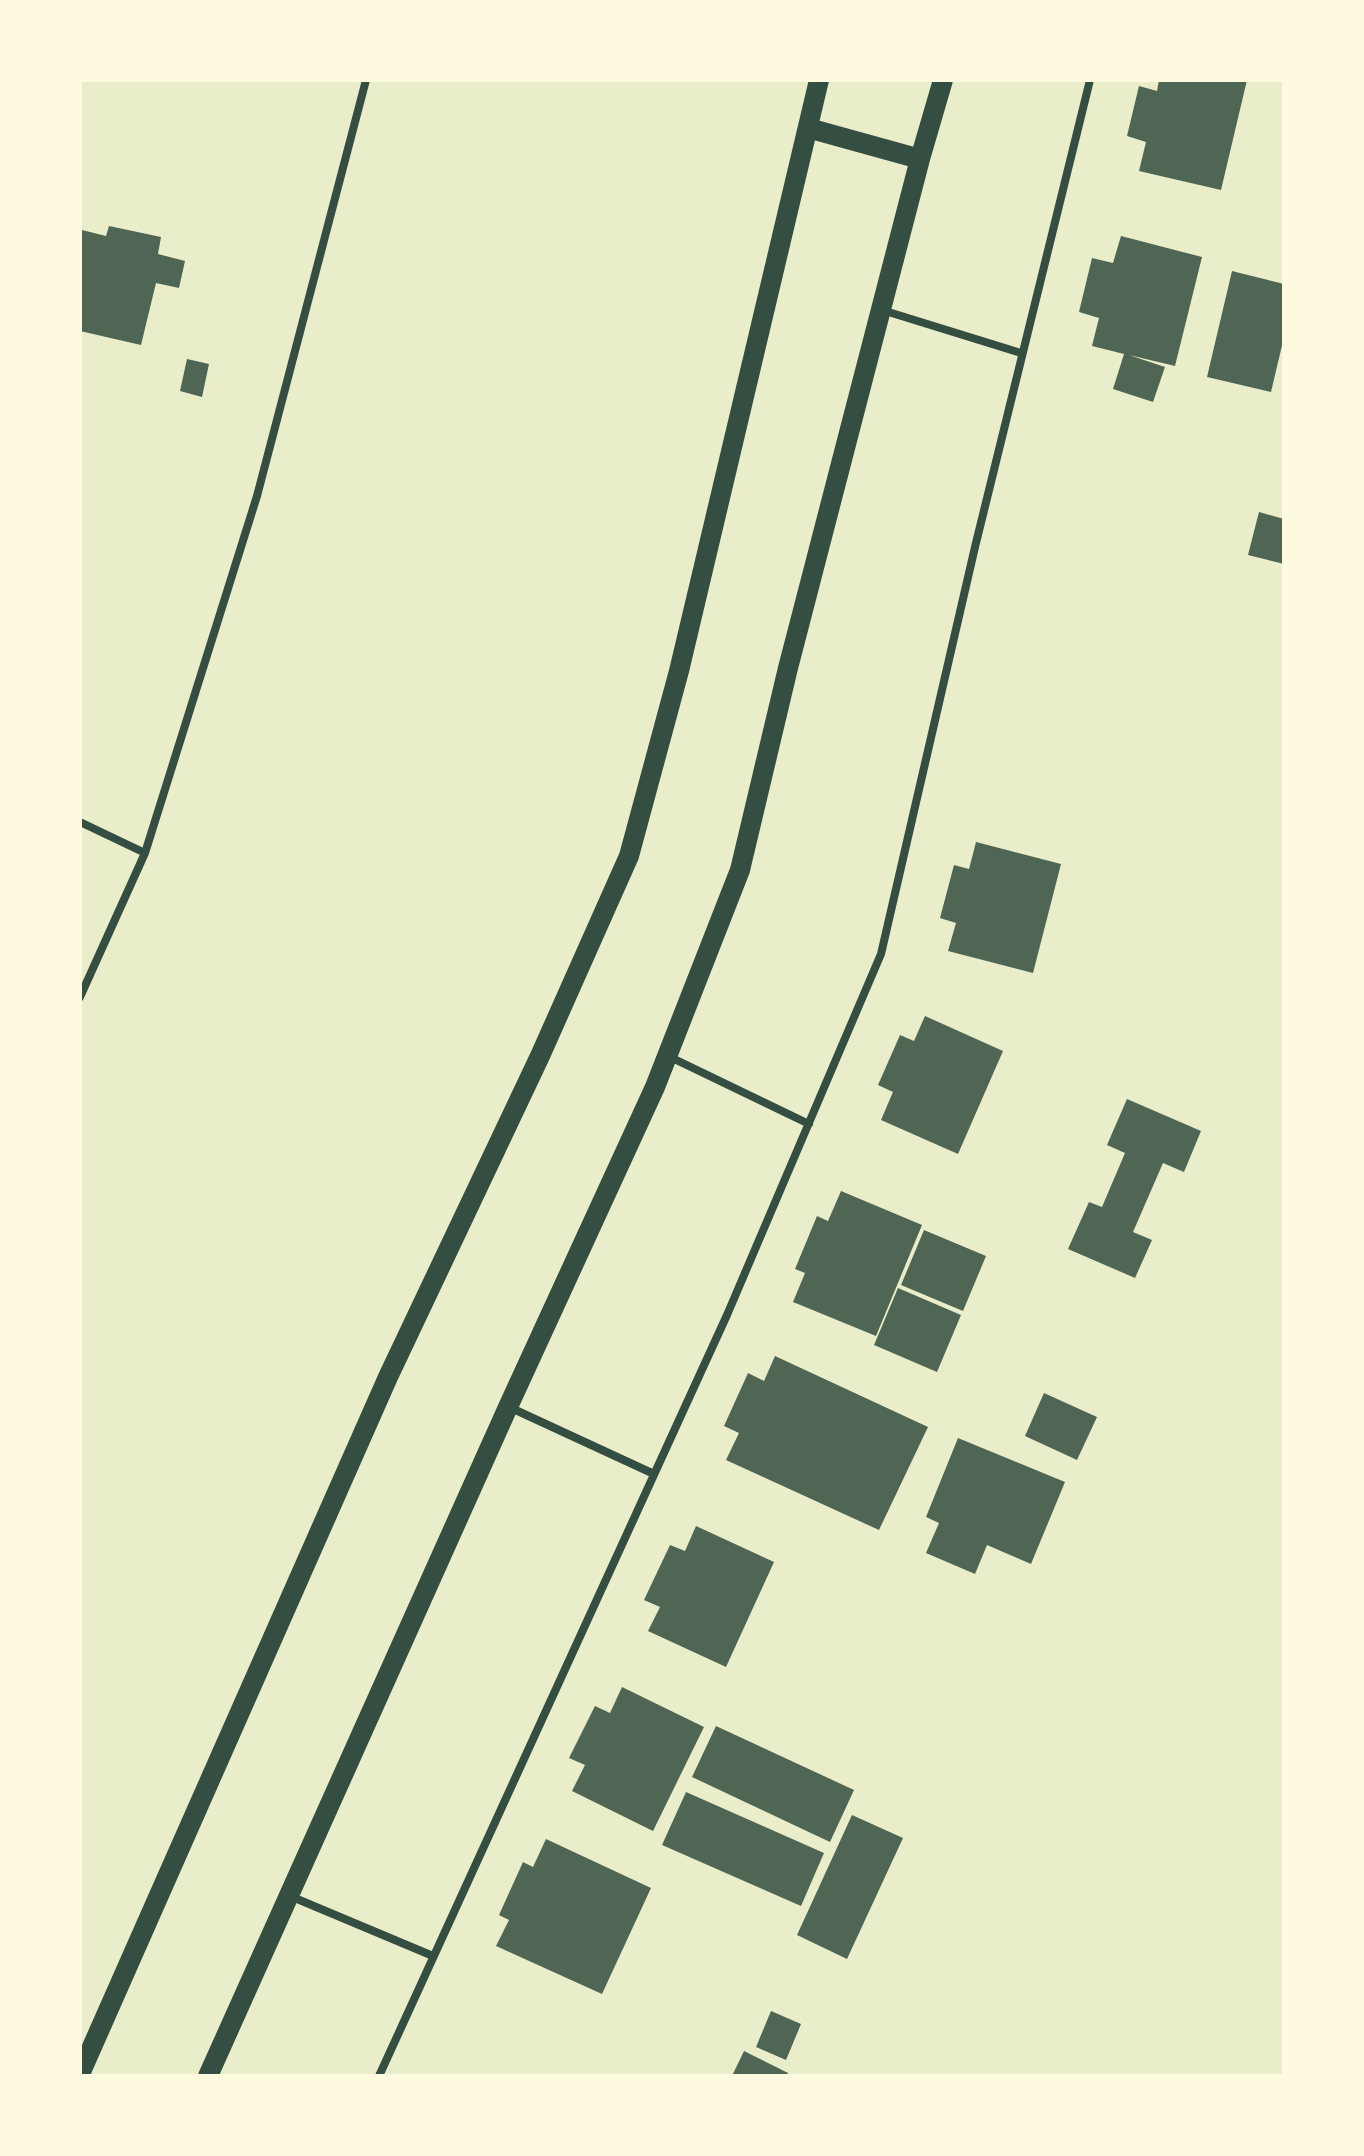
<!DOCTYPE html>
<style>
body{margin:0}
#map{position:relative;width:1364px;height:2156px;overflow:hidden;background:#e9edc9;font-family:Quicksand,sans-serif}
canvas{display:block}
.frame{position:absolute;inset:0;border:82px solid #fefae0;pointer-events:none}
</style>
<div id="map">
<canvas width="1364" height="2156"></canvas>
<div class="frame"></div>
</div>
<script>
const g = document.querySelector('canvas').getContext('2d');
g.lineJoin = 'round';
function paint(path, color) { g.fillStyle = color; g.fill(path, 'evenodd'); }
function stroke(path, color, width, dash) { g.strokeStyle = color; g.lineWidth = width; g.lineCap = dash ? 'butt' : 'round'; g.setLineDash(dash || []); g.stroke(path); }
paint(new Path2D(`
 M1159,80H1247L1221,190L1139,171L1146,142L1127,136L1139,86L1157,91Z
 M109,226L161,237L158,254L185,261L179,288L156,283L141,345L80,331V238L82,230L106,236Z
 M1121,236L1202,257L1175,366L1129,355L1165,367L1153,402L1113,389L1124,354L1092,346L1099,318L1079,312L1092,258L1113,263Z
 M1232,271L1284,284V337L1271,392L1207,377Z
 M187,359L209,364L202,397L180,391Z
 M1259,512L1284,519V564L1248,555Z
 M976,842L1061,864L1033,973L948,951L956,923L940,918L954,865L969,869Z
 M925,1016L1003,1051L958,1154L881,1120L893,1092L878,1085L900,1035L914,1041Z
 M1127,1099L1201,1131L1184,1172L1163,1163L1133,1232L1152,1240L1135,1278L1068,1249L1089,1202L1102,1207L1125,1153L1107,1145Z
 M841,1191L922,1225L876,1336L793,1302L805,1273L795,1269L817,1216L828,1221Z
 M924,1230L986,1256L963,1311L901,1285Z
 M898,1288L961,1315L937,1372L874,1345Z
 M775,1356L928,1427L879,1530L726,1460L739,1433L724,1426L748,1373L764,1381Z
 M1044,1393L1097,1417L1077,1460L1025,1436Z
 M958,1438L1065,1482L1031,1564L987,1545L975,1574L926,1553L939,1523L926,1517Z
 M696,1526L774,1562L726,1667L648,1631L660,1607L644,1600L670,1545L685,1551Z
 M622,1687L704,1727L653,1831L572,1791L585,1765L569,1758L595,1706L610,1713Z
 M716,1726L854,1790L830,1842L692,1777Z
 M686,1792L824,1853L801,1906L662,1845Z
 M852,1815L903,1838L847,1959L797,1935Z
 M546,1839L651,1888L602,1994L496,1946L509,1920L499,1915L523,1862L533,1867Z
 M771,2011L801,2024L786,2060L756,2047Z
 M744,2051L788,2073L787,2076H732Z`), '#4f6655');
stroke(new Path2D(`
 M882,310L1021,353
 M80,822L145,853
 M80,997L145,853L257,496L366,80
 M668,1056L809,1124
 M509,1407L654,1474
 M290,1896L433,1956
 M379,2076L727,1315L881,954L975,547L1090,80`), '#344e41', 8);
stroke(new Path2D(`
 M808,128L920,159
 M80,2074L388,1377L540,1056L629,856L679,671L819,80
 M208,2076L508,1407L655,1087L740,870L788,668L920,159L943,80`), '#344e41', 20);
</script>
